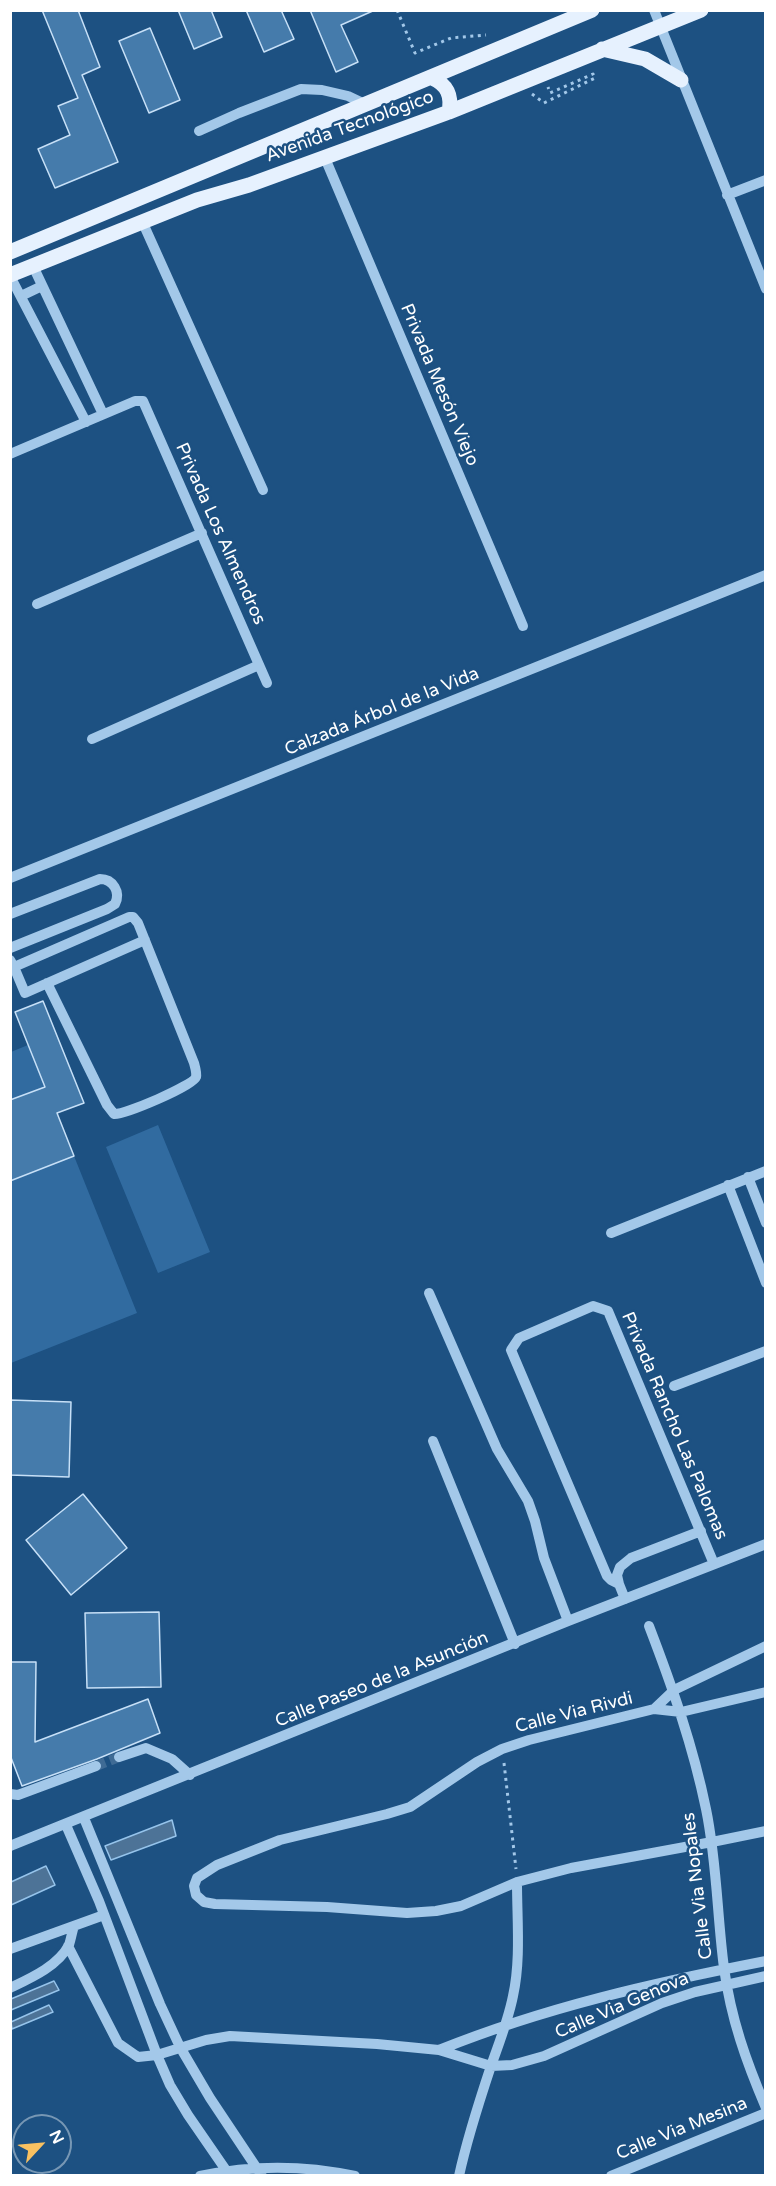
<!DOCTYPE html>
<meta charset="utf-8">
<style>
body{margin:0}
#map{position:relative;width:776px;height:2186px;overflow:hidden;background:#1d5182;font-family:"Varela Round",sans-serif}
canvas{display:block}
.frame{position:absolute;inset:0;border:12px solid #fff;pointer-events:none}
.north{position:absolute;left:12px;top:2114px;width:60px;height:60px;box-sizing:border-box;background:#1d5182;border:2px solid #7797b4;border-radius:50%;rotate:64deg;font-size:16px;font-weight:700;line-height:24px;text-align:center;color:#fff}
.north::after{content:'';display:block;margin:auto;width:21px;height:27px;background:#f9c161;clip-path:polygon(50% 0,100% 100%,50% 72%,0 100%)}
</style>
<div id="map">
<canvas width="776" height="2186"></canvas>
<div class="frame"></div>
<div class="north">N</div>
</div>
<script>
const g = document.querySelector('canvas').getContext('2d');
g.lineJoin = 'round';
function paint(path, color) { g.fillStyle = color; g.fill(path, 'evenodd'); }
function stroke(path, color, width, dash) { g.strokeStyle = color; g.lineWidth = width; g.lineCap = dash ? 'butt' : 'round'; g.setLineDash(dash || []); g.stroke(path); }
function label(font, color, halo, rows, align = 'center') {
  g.font = font + ' "Varela Round",sans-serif'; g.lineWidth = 5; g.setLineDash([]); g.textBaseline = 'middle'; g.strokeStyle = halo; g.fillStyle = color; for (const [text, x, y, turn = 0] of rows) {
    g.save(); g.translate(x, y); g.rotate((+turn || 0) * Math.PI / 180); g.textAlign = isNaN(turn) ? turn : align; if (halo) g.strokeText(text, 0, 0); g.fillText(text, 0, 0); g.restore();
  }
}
paint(new Path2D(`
 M28,1045L45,1087L11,1100V1052Z
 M158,1125L210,1252L158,1273L106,1147Z
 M74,1156L137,1313L11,1363V1181Z`), '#316ba0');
const water = new Path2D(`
 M172,1820L176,1836L111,1860L105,1846Z
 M46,1866L55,1885L11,1905V1882Z
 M54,1981L59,1990L11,2010V1999Z
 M49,2005L53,2012L12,2029L11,2022Z`);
paint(water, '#4d7397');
stroke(water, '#96c4eb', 1.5);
const building = new Path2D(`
 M42,10H78L100,67L82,75L118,162L55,188L38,149L70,135L58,106L78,98Z
 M178,10H211L222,37L194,49Z
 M246,10H281L294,39L264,52Z
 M310,10H375L341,25L358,62L336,72Z
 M150,28L180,100L149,113L119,41Z
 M43,1001L84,1103L57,1113L74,1156L10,1181V1100L45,1087L15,1012Z
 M10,1400L71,1402L69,1477L10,1475Z
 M83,1494L127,1548L71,1595L26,1540Z
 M159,1612L161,1687L87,1688L85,1613Z
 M10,1662H36L35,1742L148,1699L160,1733L97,1759L22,1786L10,1755Z`);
paint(building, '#457bab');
stroke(building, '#c7e0f7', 1.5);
stroke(new Path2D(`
 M96,1766L119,1757`), '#3f6b95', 10, [10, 5]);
stroke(new Path2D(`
 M397,10L415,53L451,38L486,35
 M532,94L544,103L595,78L593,74L550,93L548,87
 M504,1763L516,1869`), '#a3c8e9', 3, [3, 4.5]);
stroke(new Path2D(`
 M654,10L766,289
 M199,131L239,113L301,89L322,90L348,96L367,105
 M325,158L523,626
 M727,195L766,180
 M142,221L263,490
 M33,266L103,414
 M10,276L86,422
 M21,296L42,286
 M10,454L135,401H143L267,683
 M37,604L202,533
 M92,739L259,665
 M10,878L766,575
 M10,914L100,879C113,879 121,892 115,904L107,909L10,948
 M10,960L14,967L129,917H133L138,923L194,1063C195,1067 197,1073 196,1077C193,1086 124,1115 114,1114L107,1105L47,983
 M14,967L25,993L145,940
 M748,1177L766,1223
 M728,1185L766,1283
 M611,1233L766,1171
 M429,1293L497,1449L528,1501L535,1521L544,1558L568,1621
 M674,1386L766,1351
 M433,1441L515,1644
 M619,1584L611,1580L607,1576L511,1350L519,1338L593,1306L608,1311L714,1564
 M625,1599L619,1584L617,1575L620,1567L631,1558L701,1531
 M649,1626C672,1686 693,1746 706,1809C717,1862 717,1915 724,1968C731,2019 746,2061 766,2108
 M766,1692L681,1712L654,1709L529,1740L502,1749L477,1762L410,1807L387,1814L280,1840L217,1865L197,1878L194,1886L196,1895L204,1902L215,1904L327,1907L407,1913L436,1911L461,1906L517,1882L571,1868L712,1842L766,1831
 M654,1709L674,1690L766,1646
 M119,1757L146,1748L172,1759L190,1775
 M10,1794L18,1795L96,1766
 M84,1818L160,2004L180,2047L210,2098L262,2176
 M66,1825L99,1901L157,2055L170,2085L188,2115L230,2176
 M10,1846L568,1621L766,1544
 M68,1946L118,2043L138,2057L157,2055L206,2040L230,2036L377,2044L439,2050L491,2066L512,2065L544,2056L662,2003L695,1992L766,1976
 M10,1949L104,1915
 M10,1988C31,1978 58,1966 69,1945C71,1939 72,1932 74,1926
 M439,2050C546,2007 653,1983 766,1961
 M200,2176C251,2165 304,2165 355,2176
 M459,2176C467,2139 479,2102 491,2066C499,2043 508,2021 513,1996C521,1960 517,1920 517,1882
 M611,2176L766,2113`), '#a3c8e9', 10);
stroke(new Path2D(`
 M602,49L645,59L681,80
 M432,78C448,85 452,96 449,112
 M10,252L592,10
 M10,275L197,200L249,185L449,112L701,10`), '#e6f1fe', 15);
label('18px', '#fff', '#1d5182', [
 ["Avenida Tecnológico",350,127,-20],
 ["Privada Mesón Viejo",439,385,67],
 ["Privada Los Almendros",220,534,66],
 ["Calzada Árbol de la Vida",382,712,-22],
 ["Privada Rancho Las Palomas",674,1426,67],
 ["Calle Paseo de la Asunción",382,1680,-22],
 ["Calle Via Rivdi",574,1713,-14],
 ["Calle Via Nopales",698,1886,-97],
 ["Calle Via Genova",622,2006,-23],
 ["Calle Via Mesina",682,2129,-22]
]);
</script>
